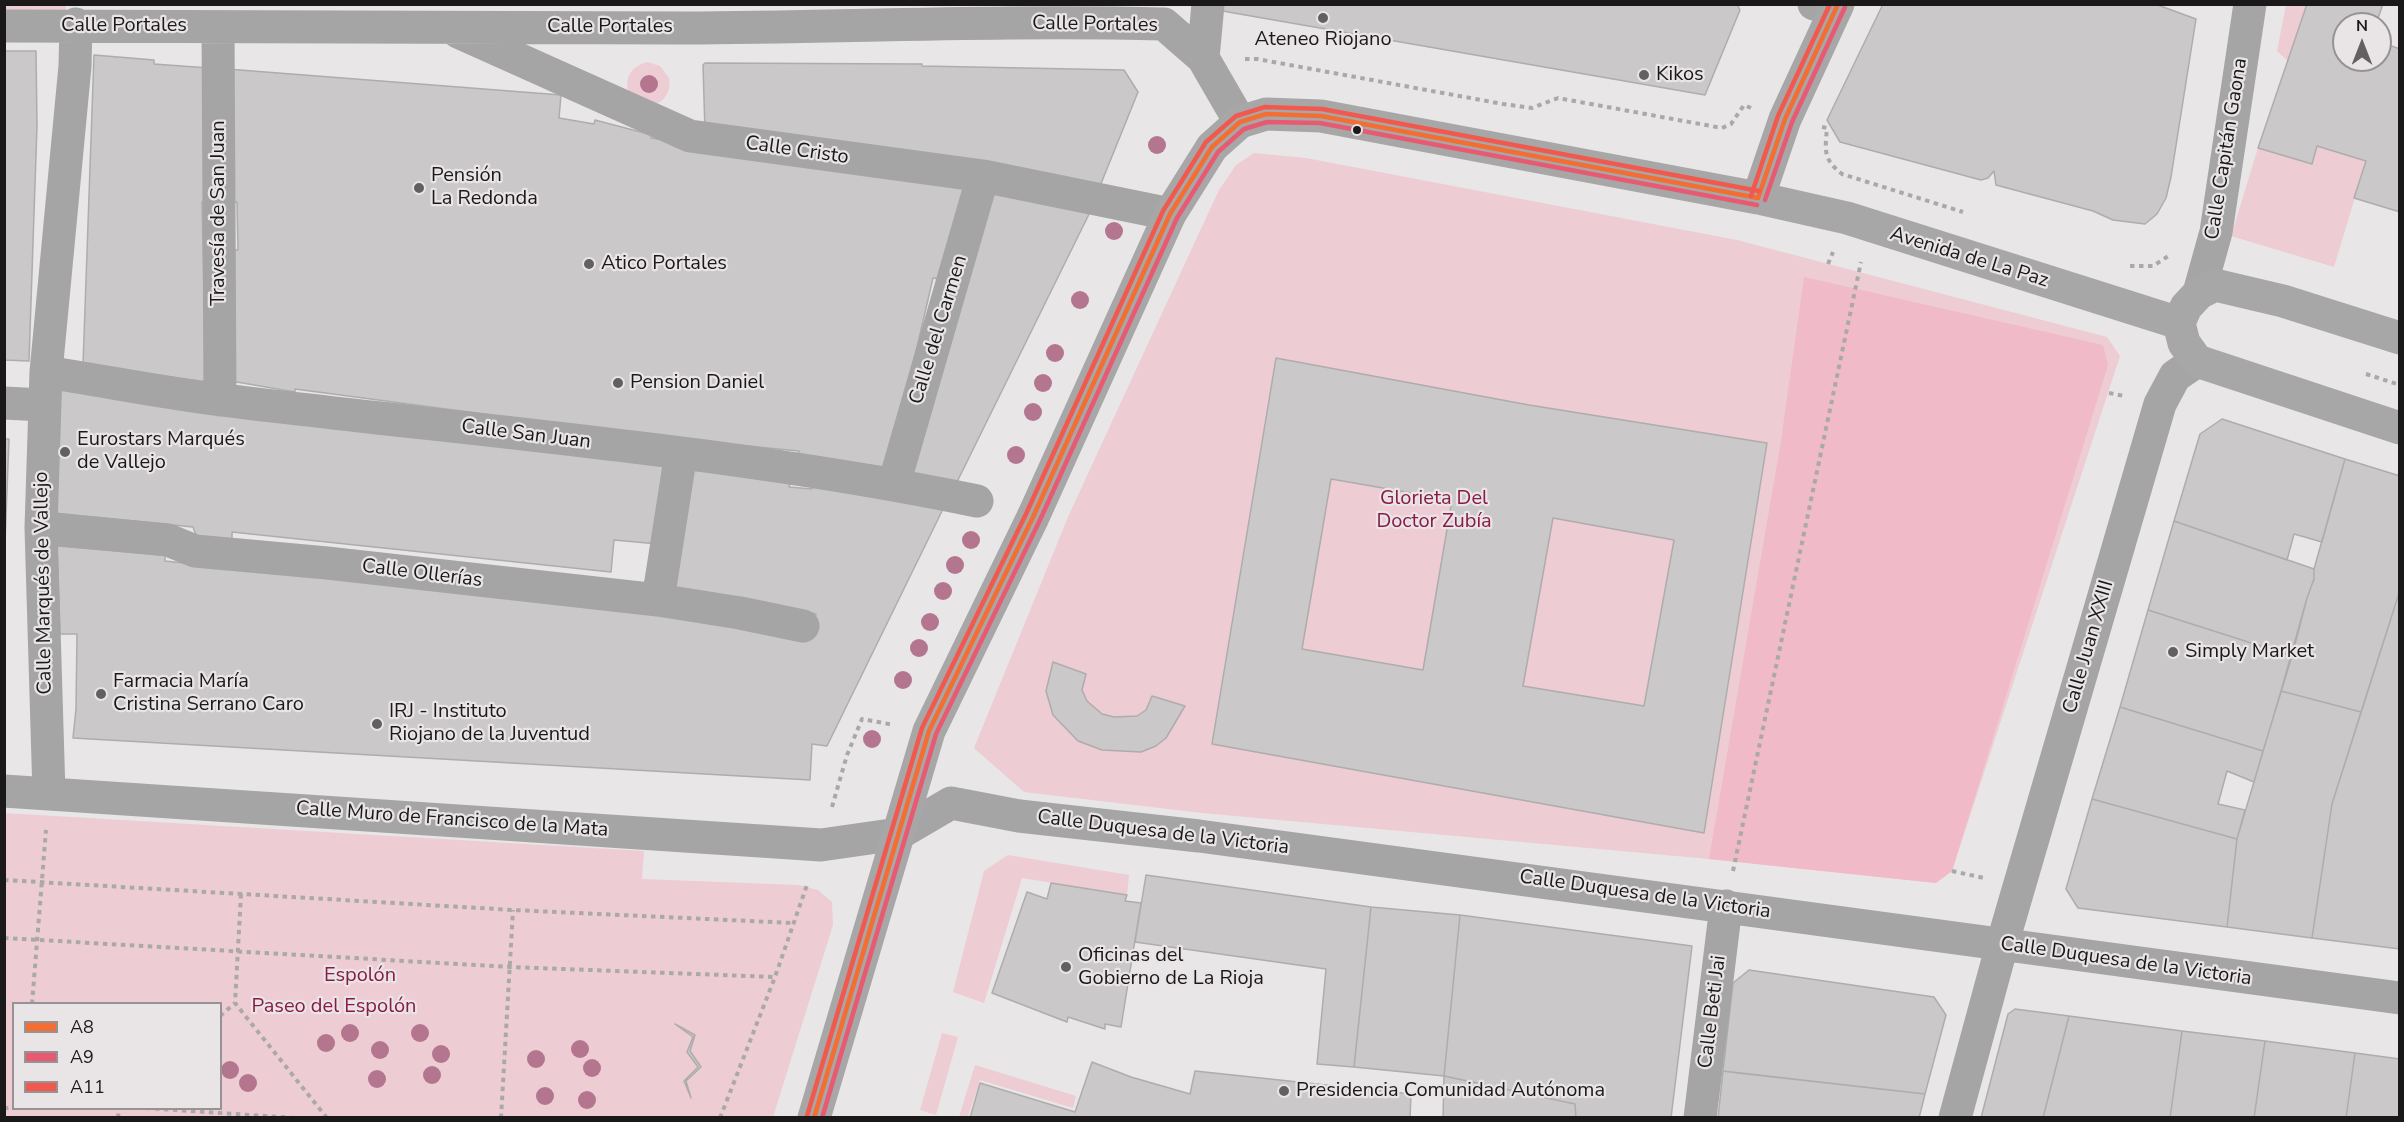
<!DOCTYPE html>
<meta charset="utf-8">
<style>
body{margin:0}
#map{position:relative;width:2404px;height:1122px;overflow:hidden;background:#e8e6e7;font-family:"Nunito Sans",sans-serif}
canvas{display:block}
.frame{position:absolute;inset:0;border:6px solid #1a1818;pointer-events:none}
.legend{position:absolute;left:12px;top:1002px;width:210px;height:108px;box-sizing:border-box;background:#e9e5e6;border:2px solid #969394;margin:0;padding:8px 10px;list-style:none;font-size:18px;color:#1a1818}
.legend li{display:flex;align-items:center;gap:12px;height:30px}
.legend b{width:30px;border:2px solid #969394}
.north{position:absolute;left:2332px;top:12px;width:60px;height:60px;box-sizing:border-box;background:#e9e5e6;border:2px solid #969394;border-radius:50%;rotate:0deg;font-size:16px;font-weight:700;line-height:24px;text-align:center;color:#1a1818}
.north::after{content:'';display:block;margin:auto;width:21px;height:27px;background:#626060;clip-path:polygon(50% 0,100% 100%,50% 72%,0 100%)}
</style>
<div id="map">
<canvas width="2404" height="1122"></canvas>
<div class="frame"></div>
<ul class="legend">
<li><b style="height:8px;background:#f46d32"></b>A8</li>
<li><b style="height:8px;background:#e85a71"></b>A9</li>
<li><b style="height:8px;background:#f2594e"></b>A11</li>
</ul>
<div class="north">N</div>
</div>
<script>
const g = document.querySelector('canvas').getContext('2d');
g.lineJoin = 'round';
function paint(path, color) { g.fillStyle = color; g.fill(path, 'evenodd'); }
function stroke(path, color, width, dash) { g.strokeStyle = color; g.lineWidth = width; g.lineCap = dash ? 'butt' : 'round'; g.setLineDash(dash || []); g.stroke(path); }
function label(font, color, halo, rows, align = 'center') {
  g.font = font + ' "Nunito Sans",sans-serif'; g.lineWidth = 4.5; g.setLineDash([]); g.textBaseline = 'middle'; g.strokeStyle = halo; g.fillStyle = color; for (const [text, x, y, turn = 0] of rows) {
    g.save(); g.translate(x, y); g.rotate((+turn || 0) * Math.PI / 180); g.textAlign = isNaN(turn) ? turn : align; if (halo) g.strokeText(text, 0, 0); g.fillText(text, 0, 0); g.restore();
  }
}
paint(new Path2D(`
 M4,5H66L64,26H5Z
 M2286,5H2307L2288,61L2277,51Z
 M647,62L660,66L669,78C671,91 666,100 653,106L629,95C624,78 630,67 647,62Z
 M2317,146L2366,161L2334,267L2231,236L2258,148L2312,164Z
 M1254,153L1306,158L1737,240L2107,337L2120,356L1952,871L1936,883L1709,859L1202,813L1024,792L974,748L1068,517L1199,233L1219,190L1236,165Z
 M4,813L644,851L642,879L798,885L818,890L832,902L833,925L773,1117H5ZM14,1004H220V1108H14Z
 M1008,855L1129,875L1127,895L1022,878L984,1003L953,992L984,871Z
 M942,1033L958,1037L936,1115L920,1110Z
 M975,1065L1076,1096L1073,1108L980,1080L968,1117H959Z`), '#eeccd4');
paint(new Path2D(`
 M1804,277L2103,345L2108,365L1952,871L1936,883L1709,859L1781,441Z`), '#f0bac9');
const building = new Path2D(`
 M1212,4H1737L1740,10L1705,95L1228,12L1211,8Z
 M1883,4H2155L2196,19L2171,177L2166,198L2157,214L2145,224L2113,220L2093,211L1996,185L1994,171L1988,178L1981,180L1840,142L1827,120Z
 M2307,4H2383L2376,24H2344V60H2380V42L2400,49V212L2354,198L2366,161L2317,146L2312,164L2258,148Z
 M4,51H36L37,126L29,361L4,360Z
 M94,55L154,60V64L209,68L208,202H202L206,382L83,365Z
 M705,63L922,64V66L1124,70L1138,92L1100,186L705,132L703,65Z
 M227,69L561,95L559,118L594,124L595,120L652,135L651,138L969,184L944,280L933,278L901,416L885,467L799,455V451L665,438L295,389V392L231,381L230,250H238L237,202H228Z
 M994,188L1094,204L955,486L909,475Z
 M1276,358L1529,405L1767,443L1704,833L1212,744ZM1331,479L1452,500L1423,670L1302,649ZM1553,518L1674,540L1644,706L1523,686Z
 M54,385L669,462L658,544L614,540L611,572L232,532V542L197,538L193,527L54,513Z
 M2222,419L2345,459L2322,542L2294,534L2287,560L2174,521L2200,434Z
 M4,439H9L4,569Z
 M2345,459L2400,476V590L2361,712L2281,691L2307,598L2314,579V569Z
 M690,465L791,479L789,487L812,489V483L944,507L827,746L812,744L810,780L73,738L76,709L77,634H60L57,546L165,555V561L520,598L737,624L809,639L816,614L764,602L670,592Z
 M2174,521L2314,569V579L2307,598L2292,656L2148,610Z
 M2400,590V949L2312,938L2332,804Z
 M2148,610L2292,656L2263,751L2120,707Z
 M1053,662L1086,674L1082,690L1087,701L1102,714L1114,717L1137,716L1146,710L1152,696L1185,706L1166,738L1156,746L1141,752L1102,750L1078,741L1053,715L1046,691Z
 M2281,691L2361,712L2332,804L2312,938L2227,927L2237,839Z
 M2120,707L2263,751L2254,782L2227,771L2218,804L2245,810L2237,839L2092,799Z
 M2092,799L2237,839L2227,927L2078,908L2066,889Z
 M1146,875L1371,907L1354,1067L1317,1064L1326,969L1135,942Z
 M1051,883L1127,895L1125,901L1141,903L1121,1027L1105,1024V1029L1068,1017L1067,1022L992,993L1027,892L1047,899Z
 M1371,907L1460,915L1444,1076L1354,1067Z
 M1460,915L1692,946L1671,1118H1576L1575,1104L1444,1076Z
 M1749,970L1934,997L1946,1015L1925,1094L1723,1071L1733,983Z
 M2015,1009L2069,1016L2043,1118H1981L2008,1014Z
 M2069,1016L2182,1031L2170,1118H2043Z
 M675,1024L695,1035L690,1051L701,1067L686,1081L691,1098L684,1081L698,1067L687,1052L693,1037Z
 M2182,1031L2265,1041L2254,1118H2170Z
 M2265,1041L2355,1053L2346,1118H2254Z
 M2355,1053L2400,1059V1118H2346Z
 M1092,1062L1131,1077L1190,1094L1195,1071L1411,1094L1410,1118H970L980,1083L1075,1112Z
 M1723,1071L1738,1073L1925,1094L1919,1118H1718Z
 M1444,1076L1575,1104L1576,1118H1443Z`);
paint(building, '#cac8c9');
stroke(building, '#aeacad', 1.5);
stroke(new Path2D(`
 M1245,59H1257L1503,104L1532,108L1558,98L1722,128L1731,124L1744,105L1751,108
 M1822,127L1827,128C1825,151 1823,159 1842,174L1963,212
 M1828,264L1833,252
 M2130,266H2153L2170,255
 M2366,374L2400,385
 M2109,393L2124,396
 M832,807L847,755L862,719L894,725
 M1733,871L1861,262
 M1952,871L1984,878
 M4,880L513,910L793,923
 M241,894L235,1003L327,1118
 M4,938L510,967L775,977
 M32,1004L46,830
 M220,1016L235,1003
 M146,1108L295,1118
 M4,1109L14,1106
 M118,1118L119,1108
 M501,1118L513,910
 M720,1118L775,977L808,882`), '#aaa9a9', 4, [4.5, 4.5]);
stroke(new Path2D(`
 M1814,4L1836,8
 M4,26C232,25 459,28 686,28C845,27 1005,20 1164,24L1203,58L1240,122
 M218,27L220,400
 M458,32L690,136L983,176L1170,214
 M1203,58L1208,4
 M2199,293L2216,232L2250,4
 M46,372L75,66L76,24
 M4,403L44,405
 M894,484L983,176
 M41,528L168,540L195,551L327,563L658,600L740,613L803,626
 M658,600L681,453
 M4,791L821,845L898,834L951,803L1019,816L1199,836L2400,998
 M49,794L41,528L46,372C105,381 164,393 223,400C475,431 729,450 977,501
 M1700,1118L1726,906
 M1955,1118L2002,945L2160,404L2175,376L2197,361`), '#a5a5a5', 33);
stroke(new Path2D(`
 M1758,198L1785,119L1838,4
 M2400,338L2283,301L2215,285L2199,293L2186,307L2179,323L2184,343L2197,361L2400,428
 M814,1118L929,731L1033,517L1170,214L1212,147L1240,122L1266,114L1321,116L1758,198L1847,218L2179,323`), '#a8a7a7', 33);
stroke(new Path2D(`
 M1758,198L1785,119L1838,4
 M814,1118L929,731L1033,517L1170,214L1212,147L1240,122L1266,114L1321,116L1758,198`), '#f46d32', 4.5);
stroke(new Path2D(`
 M1765,200L1792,122L1845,7
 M822,1118L936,734L1040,520L1177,218L1218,152L1244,129L1267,122L1320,123L1757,205`), '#e85a71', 4.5);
stroke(new Path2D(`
 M1751,196L1778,116L1830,4
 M807,1116L922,728L1026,514L1163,211L1206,142L1236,116L1265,107L1322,109L1759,191`), '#f2594e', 4.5);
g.fillStyle = '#b4768f';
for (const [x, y] of [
 [649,84],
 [1157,145],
 [1114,231],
 [1080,300],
 [1055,353],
 [1043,383],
 [1033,412],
 [1016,455],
 [971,540],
 [955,565],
 [943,591],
 [930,622],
 [919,648],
 [903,680],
 [872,739],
 [350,1033],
 [420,1033],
 [326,1043],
 [580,1049],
 [380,1050],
 [441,1054],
 [536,1059],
 [592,1068],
 [230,1070],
 [432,1075],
 [377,1079],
 [248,1083],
 [545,1096],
 [587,1100]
]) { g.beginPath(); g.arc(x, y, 9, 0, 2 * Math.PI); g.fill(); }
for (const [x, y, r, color] of [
 [1323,18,6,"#626060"],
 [1644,75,6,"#626060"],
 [1357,130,5,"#1a1818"],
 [419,188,6,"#626060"],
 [589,264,6,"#626060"],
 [618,383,6,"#626060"],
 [65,452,6,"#626060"],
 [2173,652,6,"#626060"],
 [101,694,6,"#626060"],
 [377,724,6,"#626060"],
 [1066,967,6,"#626060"],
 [1284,1091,6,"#626060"]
]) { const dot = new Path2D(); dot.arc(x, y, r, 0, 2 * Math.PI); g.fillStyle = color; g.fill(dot); stroke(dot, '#e9e5e6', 2); }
label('20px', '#1a1818', '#e9e5e6', [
 ["Calle Portales",1095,25,1],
 ["Calle Portales",124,26],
 ["Calle Portales",610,27],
 ["Calle Capitán Gaona",2227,149,-81],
 ["Calle Cristo",797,151,8],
 ["Travesía de San Juan",219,213,-90],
 ["Avenida de La Paz",1969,258,17],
 ["Calle del Carmen",939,330,-73],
 ["Calle San Juan",526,435,7],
 ["Calle Ollerías",422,574,7],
 ["Calle Marqués de Vallejo",44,583,-91],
 ["Calle Juan XXIII",2089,647,-74],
 ["Calle Muro de Francisco de la Mata",452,820,4],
 ["Calle Duquesa de la Victoria",1163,833,7],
 ["Calle Duquesa de la Victoria",1645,895,8],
 ["Calle Duquesa de la Victoria",2126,962,8],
 ["Calle Beti Jai",1713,1012,-83]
]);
label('20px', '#1a1818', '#e9e5e6', [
 ["Ateneo Riojano",1323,40,"center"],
 ["Kikos",1656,75],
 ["Pensión",431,176],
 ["La Redonda",431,199],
 ["Atico Portales",601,264],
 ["Pension Daniel",630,383],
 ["Eurostars Marqués",77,440],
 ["de Vallejo",77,463],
 ["Simply Market",2185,652],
 ["Farmacia María",113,682],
 ["Cristina Serrano Caro",113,705],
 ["IRJ - Instituto",389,712],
 ["Riojano de la Juventud",389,735],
 ["Oficinas del",1078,956],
 ["Gobierno de La Rioja",1078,979],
 ["Presidencia Comunidad Autónoma",1296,1091]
], 'left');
label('20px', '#8a1a47', '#e9e5e6', [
 ["Glorieta Del",1434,499],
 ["Doctor Zubía",1434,522],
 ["Espolón",360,976],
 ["Paseo del Espolón",334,1007]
]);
</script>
